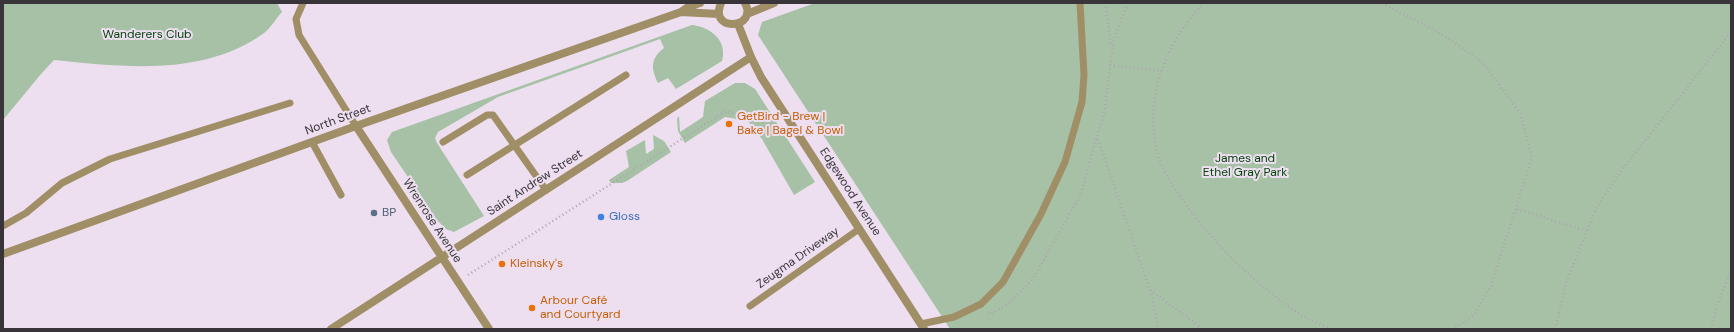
<!DOCTYPE html>
<meta charset="utf-8">
<style>
body{margin:0}
#map{position:relative;width:1734px;height:332px;overflow:hidden;background:#eddfef;font-family:"DM Sans",sans-serif}
canvas{display:block}
.frame{position:absolute;inset:0;border:4px solid #39343a;pointer-events:none}
</style>
<div id="map">
<canvas width="1734" height="332"></canvas>
<div class="frame"></div>
</div>
<script>
const g = document.querySelector('canvas').getContext('2d');
g.lineJoin = 'round';
function paint(path, color) { g.fillStyle = color; g.fill(path, 'evenodd'); }
function stroke(path, color, width, dash) { g.strokeStyle = color; g.lineWidth = width; g.lineCap = dash ? 'butt' : 'round'; g.setLineDash(dash || []); g.stroke(path); }
function label(font, color, halo, rows, align = 'center') {
  g.font = font + ' "DM Sans",sans-serif'; g.lineWidth = 4; g.setLineDash([]); g.textBaseline = 'middle'; g.strokeStyle = halo; g.fillStyle = color; for (const [text, x, y, turn = 0] of rows) {
    g.save(); g.translate(x, y); g.rotate((+turn || 0) * Math.PI / 180); g.textAlign = isNaN(turn) ? turn : align; if (halo) g.strokeText(text, 0, 0); g.fillText(text, 0, 0); g.restore();
  }
}
paint(new Path2D(`
 M3,3H277L282,12C276,18 271,28 264,33C203,77 124,67 54,60L41,74L3,120Z
 M815,3H1731V329H950L758,35L762,22Z
 M692,25C710,27 728,40 722,61L676,89L668,78L658,83C651,68 650,59 664,48L660,39L498,97L438,132L435,138L437,143L484,216L454,232L446,229L437,220L391,152L387,140L392,132Z
 M735,83H745L755,89L815,182L794,195L762,139L748,121L725,117L685,143L678,131L677,119L679,116L680,132L703,117L705,101Z
 M653,135L664,141L671,152L627,181L622,183H611L609,180L629,167L626,151L645,140L646,154L654,149Z`), '#a6c1a6');
stroke(new Path2D(`
 M1105,3L1111,46
 M1204,3C1165,43 1143,100 1158,155C1164,175 1178,194 1190,210C1223,253 1262,291 1308,319C1315,323 1325,326 1333,329
 M1382,3L1445,36L1483,63L1520,113L1532,157L1491,286L1474,315L1453,329
 M1110,65L1162,71
 M1098,139L1152,296L1158,329
 M1517,209L1587,231
 M468,275L726,111L752,118L780,130
 M1150,290L1203,329
 M988,313L991,314L1008,304L1033,279L1080,196L1104,113L1114,39L1128,3
 M1555,329L1567,280L1596,209L1621,171L1731,32
 M1711,329L1717,305L1731,271`), '#afa4b1', 2.5, [1, 3]);
stroke(new Path2D(`
 M303,3L296,19L299,35L356,126
 M312,142L341,195
 M443,142L487,115H493L546,190
 M467,175L626,75
 M3,226L26,213L62,183L110,159L290,103
 M750,306L859,229
 M921,324L954,317L981,304L1003,282L1041,214L1065,162L1082,102L1084,75L1080,3`), '#a08e66', 7);
stroke(new Path2D(`
 M721,3C708,33 759,29 745,3
 M681,12L719,14
 M747,14L774,3
 M738,24L751,57L761,77L924,329
 M356,126L489,329
 M3,254L356,126L681,12L688,7L700,3
 M331,329L751,57`), '#a08e66', 8);
for (const [x, y, r, color] of [
 [729,124,4,"#e8710a"],
 [374,213,4,"#5c6f8a"],
 [601,217,4,"#3f7fe0"],
 [502,264,4,"#e8710a"],
 [532,308,4,"#e8710a"]
]) { const dot = new Path2D(); dot.arc(x, y, r, 0, 2 * Math.PI); g.fillStyle = color; g.fill(dot); stroke(dot, '#eddfef', 1.5); }
label('12px', '#003f09', '#eddfef', [
 ["Wanderers Club",147,35],
 ["James and",1245,159],
 ["Ethel Gray Park",1245,173]
]);
label('12px', '#c56008', '#eddfef', [
 ["GetBird - Brew |",737,117],
 ["Bake | Bagel & Bowl",737,131],
 ["Kleinsky's",510,264],
 ["Arbour Café",540,301],
 ["and Courtyard",540,315]
], 'left');
label('12px', '#39343a', '#eddfef', [
 ["North Street",338,120,-20],
 ["Saint Andrew Street",535,183,-33],
 ["Edgewood Avenue",850,192,57],
 ["Wrenrose Avenue",432,221,57],
 ["Zeugma Driveway",798,258,-35]
]);
label('12px', '#4e5e75', '#eddfef', [
 ["BP",382,213]
], 'left');
label('12px', '#366cbe', '#eddfef', [
 ["Gloss",609,217]
], 'left');
</script>
